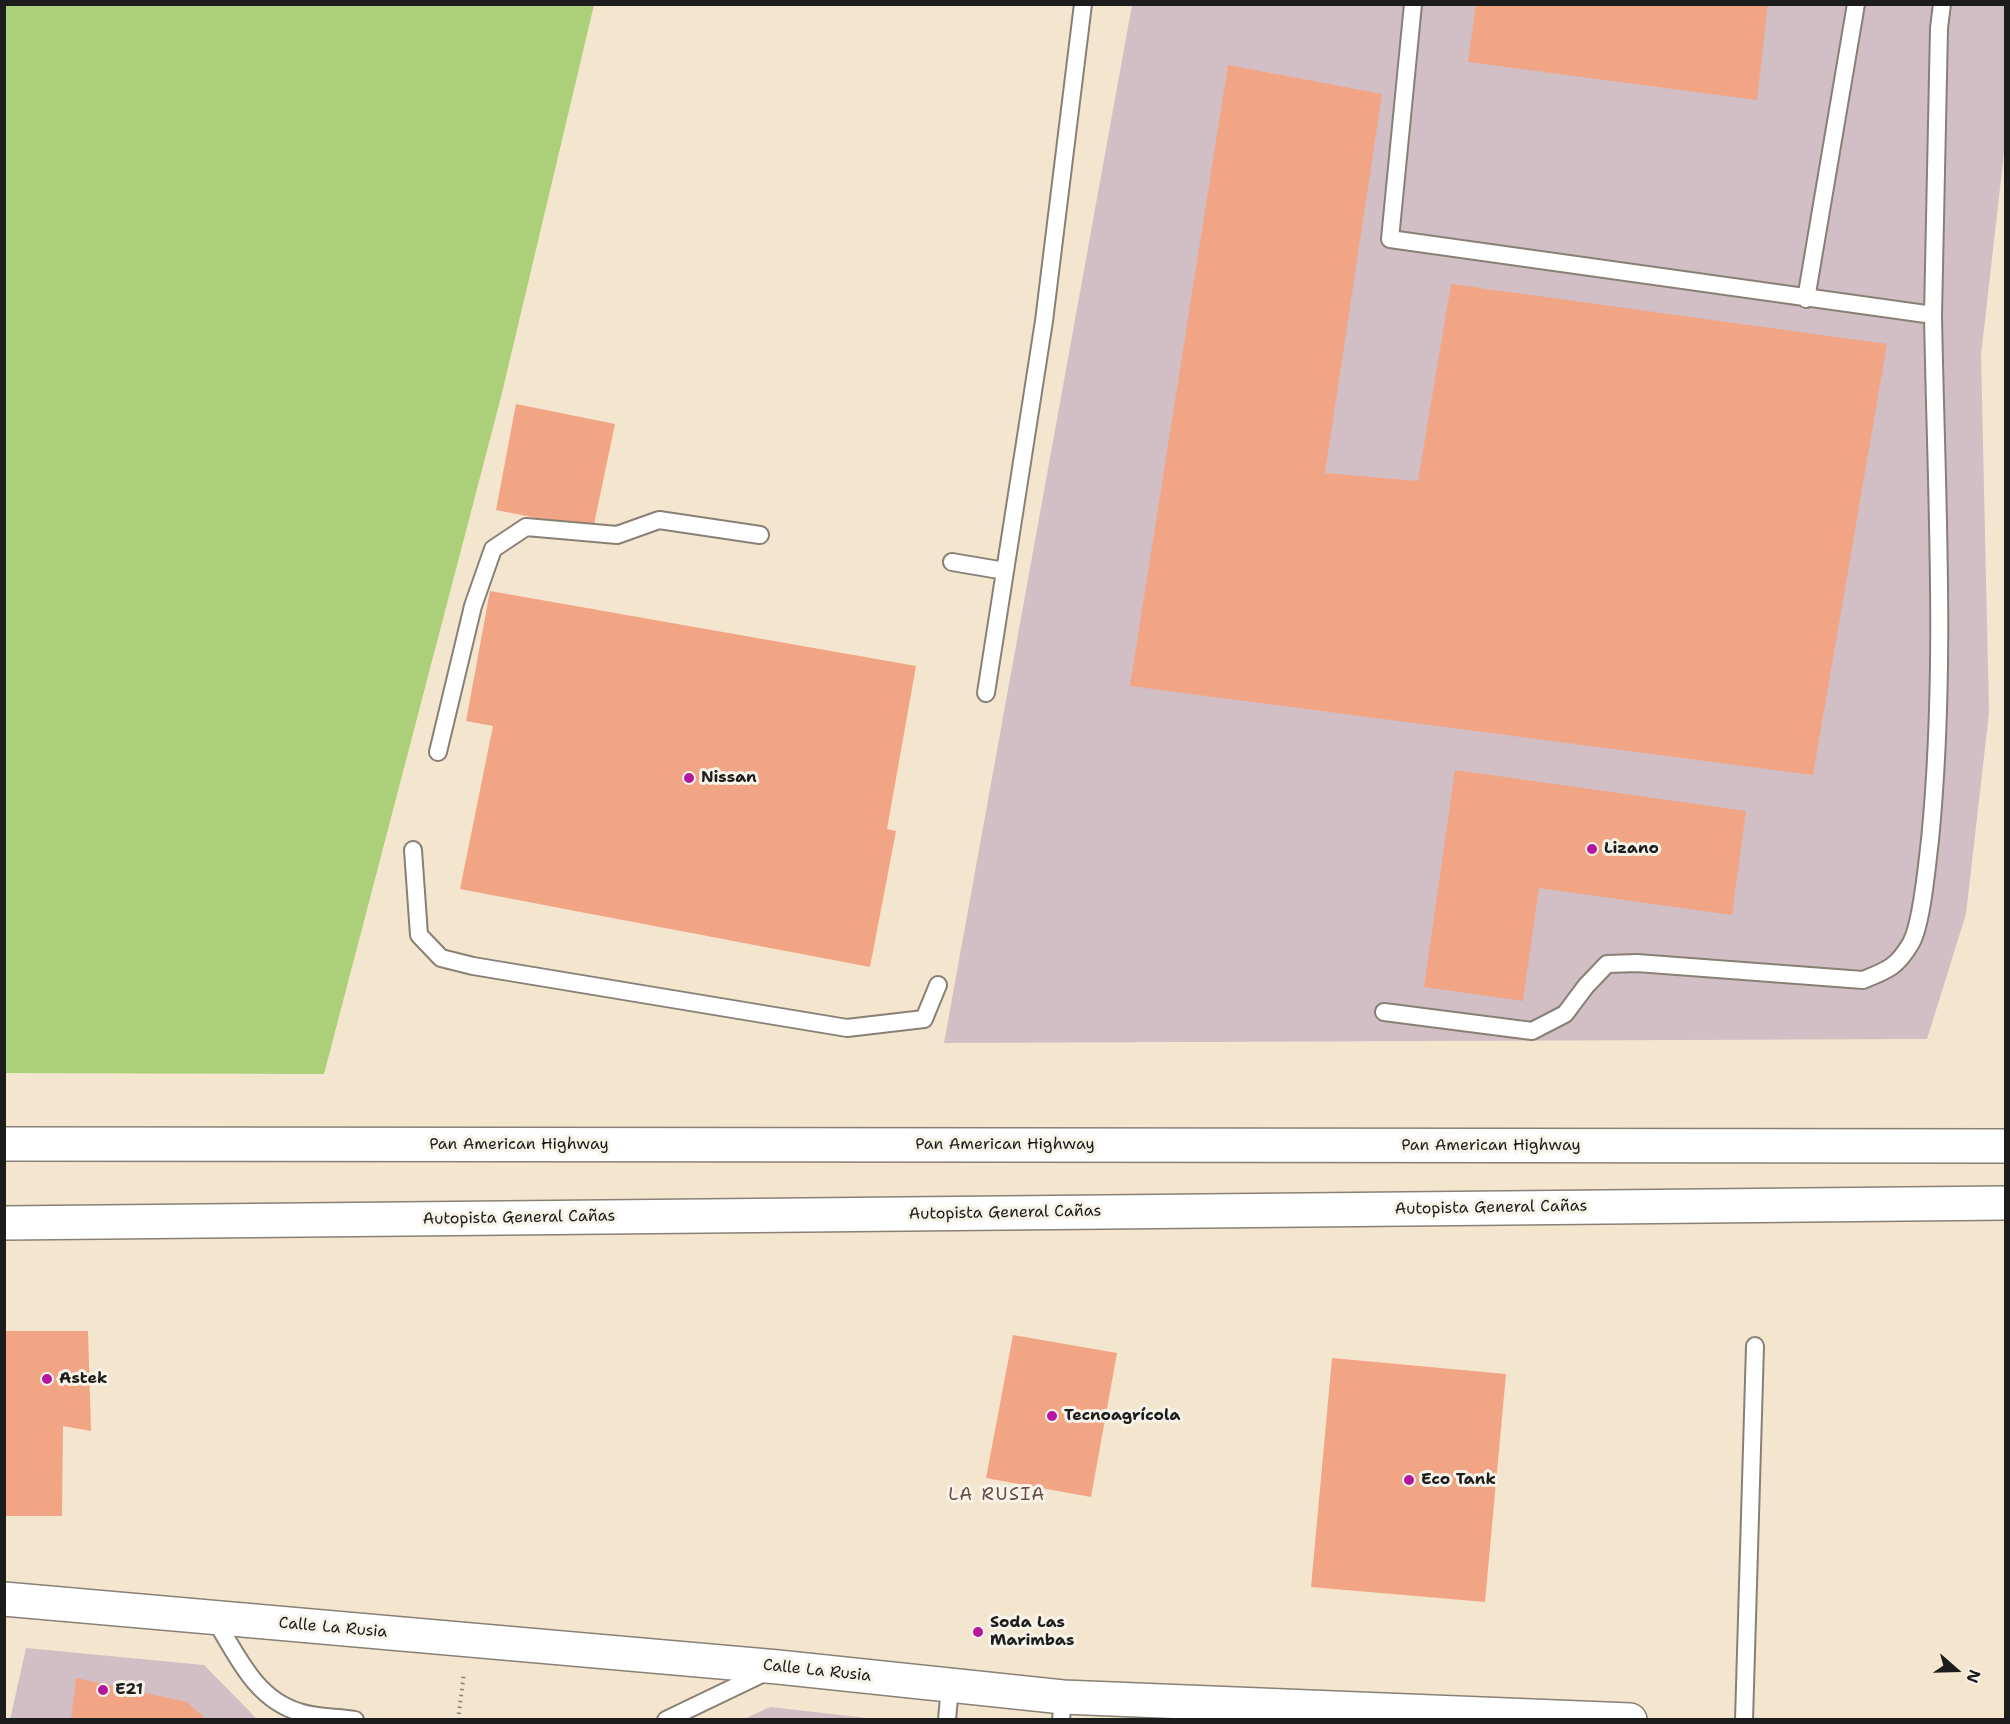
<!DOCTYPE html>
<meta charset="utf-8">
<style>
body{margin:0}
#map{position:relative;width:2010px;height:1724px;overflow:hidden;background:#f4e5ce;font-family:"Shantell Sans",sans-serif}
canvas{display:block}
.frame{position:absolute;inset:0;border:6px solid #1c1c1c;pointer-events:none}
.north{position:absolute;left:1926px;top:1640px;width:60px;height:60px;-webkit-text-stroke:4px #f7f3e8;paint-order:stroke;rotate:110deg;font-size:16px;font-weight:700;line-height:24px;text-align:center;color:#1c1c1c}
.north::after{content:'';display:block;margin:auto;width:21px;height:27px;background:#1c1c1c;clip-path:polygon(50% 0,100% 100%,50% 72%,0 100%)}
</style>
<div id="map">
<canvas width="2010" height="1724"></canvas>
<div class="frame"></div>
<div class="north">N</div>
</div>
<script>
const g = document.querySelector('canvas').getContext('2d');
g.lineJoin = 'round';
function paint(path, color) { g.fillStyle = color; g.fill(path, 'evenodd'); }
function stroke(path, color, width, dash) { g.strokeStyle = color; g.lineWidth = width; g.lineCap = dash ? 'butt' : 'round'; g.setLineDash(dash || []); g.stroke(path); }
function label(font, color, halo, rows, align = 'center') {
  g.font = font + ' "Shantell Sans",sans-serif'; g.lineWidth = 6; g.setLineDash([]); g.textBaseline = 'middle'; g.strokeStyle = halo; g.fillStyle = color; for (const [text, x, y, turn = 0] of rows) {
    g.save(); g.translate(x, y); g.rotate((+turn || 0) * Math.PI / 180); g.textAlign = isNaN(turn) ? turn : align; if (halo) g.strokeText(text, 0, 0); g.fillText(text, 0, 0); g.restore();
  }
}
paint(new Path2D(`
 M1132,5H2005V144L1981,355L1989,713L1966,914L1927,1039L944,1043Z
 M26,1648L204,1665L257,1719L10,1720Z
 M770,1707L876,1719H744Z`), '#d2bec5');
paint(new Path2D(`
 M5,4L594,5L501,397L324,1074L5,1073Z`), '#acd07a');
paint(new Path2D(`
 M1476,4H1768L1757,100L1468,62Z
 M1228,65L1382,94L1325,473L1418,481L1451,284L1887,344L1813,775L1130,686Z
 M516,404L615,424L593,529L496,510Z
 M490,591L916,666L887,829L896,831L870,967L460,889L493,726L466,721Z
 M1455,770L1746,811L1732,915L1539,888L1523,1001L1424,987Z
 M4,1331H88L91,1431L63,1426L62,1516H4Z
 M1013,1335L1117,1353L1091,1497L986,1478Z
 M1332,1358L1506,1374L1485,1602L1311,1587Z
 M76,1678L187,1702L207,1720H71Z`), '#f2a585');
const service = new Path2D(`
 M1413,4L1390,239L1933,315L1939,28L1942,4
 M1806,299L1856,4
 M952,562L1005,571
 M986,693L1044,321L1083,4
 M438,752L473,606L493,549L526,527L617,535L659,520L760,535
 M413,850L419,935L441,958L473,966L847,1028L924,1019L938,985
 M1384,1012L1532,1031L1565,1014L1586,986L1607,964L1637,963L1863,980C1888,970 1897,967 1911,943C1922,924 1927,864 1930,840C1947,666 1936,489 1933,315
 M214,1618C237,1655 255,1699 299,1712C316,1718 337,1717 355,1720
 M666,1720L766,1672
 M947,1720L950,1686
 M1061,1720L1063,1697
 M1744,1720L1755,1346`);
const minor = new Path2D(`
 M4,1599L778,1667L1063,1697L1630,1720`);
const trunk = new Path2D(`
 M4,1144L2006,1146
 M4,1223L2006,1203`);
stroke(service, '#888075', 20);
stroke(minor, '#888075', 36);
stroke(trunk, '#888075', 36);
stroke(new Path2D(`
 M458,1720L464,1673`), '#888075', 4, [1.5, 4.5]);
stroke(service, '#fff', 16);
stroke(minor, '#fff', 33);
stroke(trunk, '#fff', 33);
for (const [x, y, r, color] of [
 [689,778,6,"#b5179e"],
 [1592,849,6,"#b5179e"],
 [47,1379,6,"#b5179e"],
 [1052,1416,6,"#b5179e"],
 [1409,1480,6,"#b5179e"],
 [978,1632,6,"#b5179e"],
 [103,1690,6,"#b5179e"]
]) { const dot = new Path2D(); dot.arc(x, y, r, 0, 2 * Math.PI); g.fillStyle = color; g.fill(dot); stroke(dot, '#f7f3e8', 2); }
label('bold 16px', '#1c1c1c', '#f7f3e8', [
 ["Nissan",701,778],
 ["Lizano",1604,849],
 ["Astek",59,1379],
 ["Tecnoagrícola",1064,1416],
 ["Eco Tank",1421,1480],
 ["Soda Las",990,1623],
 ["Marimbas",990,1641],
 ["E21",115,1690]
], 'left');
label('16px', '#1c1c1c', '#f7f3e8', [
 ["Pan American Highway",519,1145],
 ["Pan American Highway",1005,1145],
 ["Pan American Highway",1491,1146],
 ["Autopista General Cañas",1491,1208,-1],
 ["Autopista General Cañas",1005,1213,-1],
 ["Autopista General Cañas",519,1218,-1],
 ["Calle La Rusia",333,1628,5],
 ["Calle La Rusia",817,1671,6]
]);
g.letterSpacing = '1.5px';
label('18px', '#674c41', '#f7f3e8', [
 ["LA RUSIA",997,1495]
]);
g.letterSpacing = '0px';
</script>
